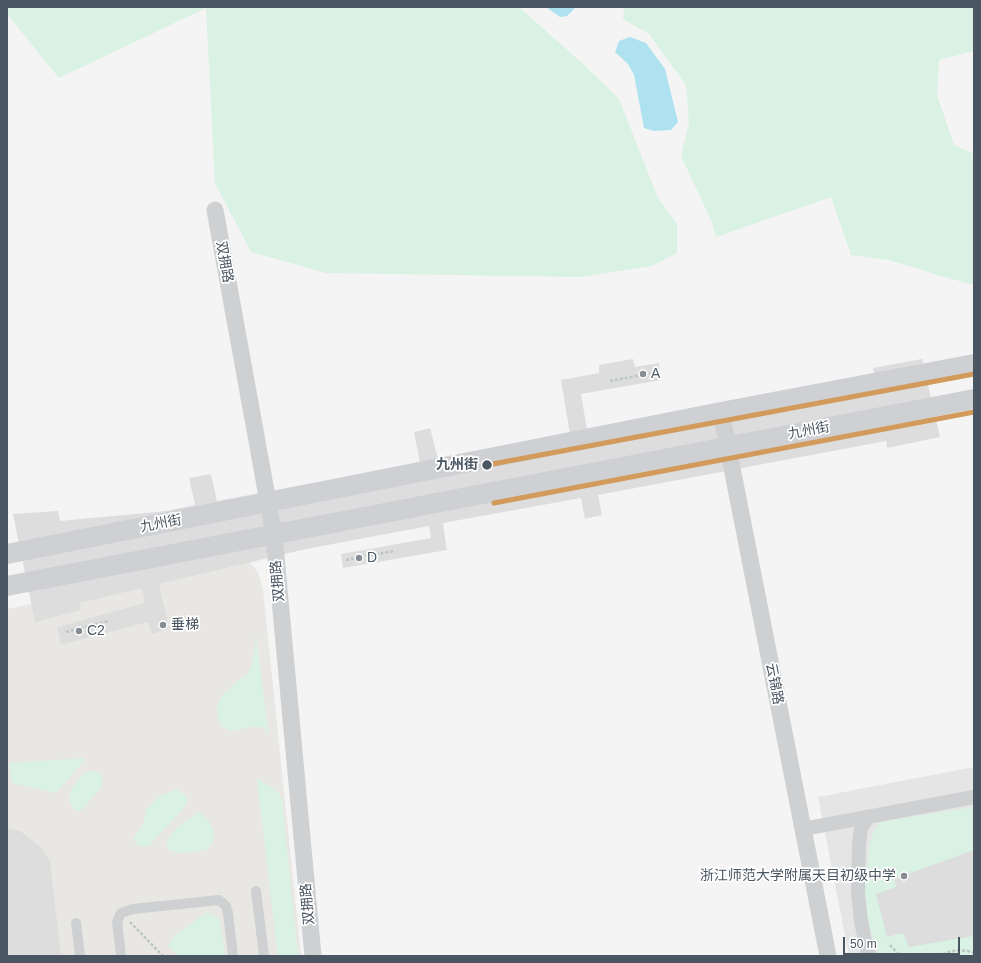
<!DOCTYPE html>
<meta charset="utf-8">
<style>
body{margin:0}
#map{position:relative;width:981px;height:963px;overflow:hidden;background:#f4f4f4;font-family:Arial,sans-serif}
canvas{display:block}
.frame{position:absolute;inset:0;border:8px solid #4a5661;pointer-events:none}
.scale{position:absolute;left:843px;top:937px;width:117px;height:18px;box-sizing:border-box;border:2px solid #4a5661;border-top:0;padding-left:5px;font-size:12px;line-height:14px;white-space:nowrap;color:#4a5661;-webkit-text-stroke:3px #fff;paint-order:stroke}
</style>
<div id="map">
<canvas width="981" height="963"></canvas>
<div class="frame"></div>
<div class="scale">50 m</div>
</div>
<script>
const g = document.querySelector('canvas').getContext('2d');
g.lineJoin = 'round';
function paint(path, color) { g.fillStyle = color; g.fill(path, 'evenodd'); }
function stroke(path, color, width, dash) { g.strokeStyle = color; g.lineWidth = width; g.lineCap = dash ? 'butt' : 'round'; g.setLineDash(dash || []); g.stroke(path); }
function label(font, color, halo, rows, align = 'center') {
  g.font = font + ' Arial,"Noto Sans SC",sans-serif'; g.lineWidth = 3.5; g.setLineDash([]); g.textBaseline = 'middle'; g.strokeStyle = halo; g.fillStyle = color; for (const [text, x, y, turn = 0] of rows) {
    g.save(); g.translate(x, y); g.rotate((+turn || 0) * Math.PI / 180); g.textAlign = isNaN(turn) ? turn : align; if (halo) g.strokeText(text, 0, 0); g.fillText(text, 0, 0); g.restore();
  }
}
paint(new Path2D(`
 M248,561L258,572L263,589L301,956H7V609Z`), '#e8e7e3');
paint(new Path2D(`
 M974,767V956H849L818,797Z`), '#e6e5e6');
paint(new Path2D(`
 M7,7H519L582,63L619,99L658,198L677,224V253L652,266L581,277L326,273L251,252L215,183L206,8L59,78L7,14Z
 M624,7H974V51L939,60L937,95L954,145L974,154V285L938,275L889,260L851,255L831,197L716,237L711,220L681,156L689,123L686,85L649,34L623,19Z
 M256,636L269,737L265,728L254,726L234,731L223,728C210,703 220,697 238,681C241,679 246,676 248,673C254,662 255,648 256,636Z
 M86,758L56,793L12,783L9,763Z
 M88,771L99,772L102,777V786L81,810L75,811C74,809 71,805 70,802C68,789 79,778 88,771Z
 M257,779C274,789 284,790 283,812L298,956H278Z
 M176,789L185,795L188,802C177,818 161,830 149,846H139L133,839L144,823L146,810L157,798Z
 M974,807V956H880C874,943 866,918 865,903C863,888 866,874 868,860C870,845 870,834 880,822Z
 M199,812C208,818 216,829 213,841C212,844 209,847 207,849C194,852 180,856 168,849L166,841L177,828Z
 M207,912L219,919L221,927L225,956H178L168,945L174,936Z`), '#d9f2e3');
paint(new Path2D(`
 M546,7H576L567,16L560,17Z
 M630,37L646,43L665,69L678,122L671,130L654,131L644,128L634,75L628,64L615,52L619,41Z`), '#aee2f0');
paint(new Path2D(`
 M633,359L635,367L659,363L661,380L581,394L587,430L874,375L873,368L922,359L940,437L887,448L886,441L598,495L602,515L585,519L581,498L443,523L447,550L343,568L341,554L431,538L429,526L306,549L159,584L169,629L152,634L148,622L61,645L57,627L145,603L142,588L79,603L81,610L35,622L13,514L58,511L60,521L166,511L195,505L189,478L211,474L217,501L420,463L414,432L430,428L438,459L570,434L561,380L599,373V365Z
 M7,828L20,831L41,847L50,861L61,956H7Z
 M974,850V936L909,947L903,933L887,937L876,894L896,887L894,879Z`), '#ddddde');
stroke(new Path2D(`
 M610,381L658,372
 M346,560L394,551
 M66,632L108,621
 M130,922L163,956
 M890,945L900,956
 M938,956C950,951 961,948 974,953`), '#bcc7c4', 2.5, [3, 2]);
stroke(new Path2D(`
 M256,891L264,956
 M76,923L80,956
 M121,956L117,922L121,913L133,909L219,900L226,906L228,913L233,956`), '#ced0d2', 10);
stroke(new Path2D(`
 M868,817L861,828L859,845L858,893L861,921L867,951L870,956
 M803,829L974,797`), '#ced0d2', 14);
stroke(new Path2D(`
 M215,210L274,535L313,956
 M721,412L828,956`), '#ced0d2', 17);
stroke(new Path2D(`
 M7,554L721,412L974,364
 M7,586L974,399`), '#ced0d4', 20);
stroke(new Path2D(`
 M487,465L974,374
 M494,503L974,412`), '#d29b5c', 5);
for (const [x, y, r, color] of [
 [643,374,4,"#868d94"],
 [487,465,5.5,"#4a5661"],
 [359,558,4,"#868d94"],
 [163,625,4,"#868d94"],
 [79,631,4,"#868d94"],
 [904,876,4,"#868d94"]
]) { const dot = new Path2D(); dot.arc(x, y, r, 0, 2 * Math.PI); g.fillStyle = color; g.fill(dot); stroke(dot, '#fff', 1.5); }
label('14px', '#4a5661', '#fff', [
 ["双拥路",224,262,80],
 ["九州街",809,431,-11],
 ["九州街",161,524,-11],
 ["双拥路",278,581,-95],
 ["云锦路",774,684,79],
 ["双拥路",308,904,-95]
]);
label('14px', '#4a5661', '#fff', [
 ["A",651,374],
 ["D",367,558],
 ["垂梯",171,625],
 ["C2",87,631],
 ["浙江师范大学附属天目初级中学",896,876,"right"]
], 'left');
label('bold 14px', '#4a5661', '#fff', [
 ["九州街",478,465]
], 'right');
</script>
